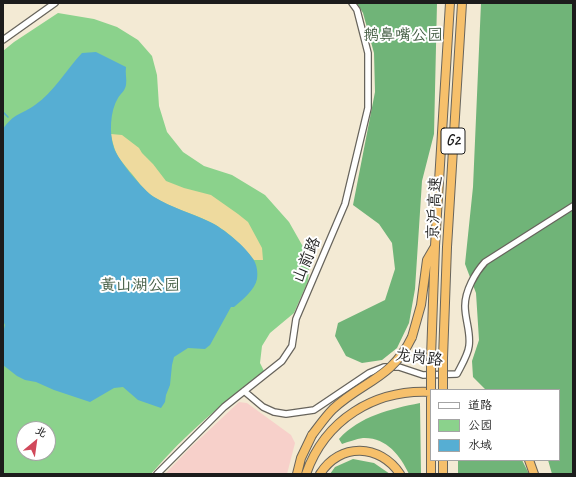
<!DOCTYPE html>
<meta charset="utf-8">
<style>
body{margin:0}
#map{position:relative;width:576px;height:477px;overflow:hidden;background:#f3ead4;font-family:Caveat,"LXGW WenKai TC",sans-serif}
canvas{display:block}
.frame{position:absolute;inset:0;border:4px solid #1c1c1c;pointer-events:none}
.legend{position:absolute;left:430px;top:389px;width:130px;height:72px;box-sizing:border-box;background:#fff;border:1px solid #a4a4a4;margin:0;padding:5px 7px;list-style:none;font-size:12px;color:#1c1c1c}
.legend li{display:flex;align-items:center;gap:8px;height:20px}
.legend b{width:20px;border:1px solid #a4a4a4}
.north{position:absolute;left:16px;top:421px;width:40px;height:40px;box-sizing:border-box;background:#fff;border:1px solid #a4a4a4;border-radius:50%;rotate:29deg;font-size:11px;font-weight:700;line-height:16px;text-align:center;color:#1c1c1c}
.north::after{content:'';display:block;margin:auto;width:14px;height:18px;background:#d1495b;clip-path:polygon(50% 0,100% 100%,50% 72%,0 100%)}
</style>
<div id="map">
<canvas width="576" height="477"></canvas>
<div class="frame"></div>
<ul class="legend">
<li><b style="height:5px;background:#fff"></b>道路</li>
<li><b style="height:11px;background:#8bd28c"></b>公园</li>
<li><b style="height:11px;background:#56aed3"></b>水域</li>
</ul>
<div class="north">北</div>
</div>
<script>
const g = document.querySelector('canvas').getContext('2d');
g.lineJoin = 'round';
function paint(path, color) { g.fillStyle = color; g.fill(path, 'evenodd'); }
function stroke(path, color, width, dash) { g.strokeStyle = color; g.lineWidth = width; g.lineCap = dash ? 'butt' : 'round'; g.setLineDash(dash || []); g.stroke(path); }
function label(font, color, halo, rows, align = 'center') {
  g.font = font + ' Caveat,"LXGW WenKai TC",sans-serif'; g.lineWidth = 4; g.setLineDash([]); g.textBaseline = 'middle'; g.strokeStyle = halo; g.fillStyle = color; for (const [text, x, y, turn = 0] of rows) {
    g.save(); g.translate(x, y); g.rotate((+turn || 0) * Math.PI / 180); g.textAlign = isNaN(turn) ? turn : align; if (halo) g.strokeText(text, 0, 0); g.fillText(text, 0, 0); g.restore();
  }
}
paint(new Path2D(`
 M239,402L247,403L291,435L295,443L287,474H165L190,448Z`), '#f7d0ca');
paint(new Path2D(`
 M58,13L94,19L117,27L138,40L152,56L157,75L159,106L167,132L183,152L204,166L232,175L265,195L289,222L310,259L308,281L294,313L270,333L262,346L260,363L264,371C224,402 184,435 151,474H3V51L14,42ZM24,429H48V453H24Z`), '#8bd28c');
paint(new Path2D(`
 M357,3H437L434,134L422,181L415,289L409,323L397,348L382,360L362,363L346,356L335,336L338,323L385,300L395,269L392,243L379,224L353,205L375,92L374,53L363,13Z
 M481,3H573V474H552L548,460H559V390H486L473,377L472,361L479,340L476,293L465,264L473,187Z
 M420,403L421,474H409C400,455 386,437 363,438C356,439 348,442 342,444L339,439C360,416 390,409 420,403Z
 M353,459L374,463L390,474H330L335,467Z
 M458,460H522L529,474H458Z`), '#70b478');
paint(new Path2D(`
 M111,134L122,135L139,148L142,153L153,164L166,181L184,188L211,195L238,214L248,222L262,248L263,260H254C244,246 225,229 210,222C192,213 171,208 154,197C145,191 139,183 132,174C119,158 115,156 111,134Z`), '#eeda9e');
paint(new Path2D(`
 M96,52L126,67C125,73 127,79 126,85C125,91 121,93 118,98C110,111 109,134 114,148C118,160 143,190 154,197C172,208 191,213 210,222C223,228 246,247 253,259C257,264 258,273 257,279C255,290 242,300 234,307H231L210,345L205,349L188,348L174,357L172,365L170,385L166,395L165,402L161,408L138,400L123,387L114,388L90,402L54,390L36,382L25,380L17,376L3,365V333L5,325L3,321V129C14,113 21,115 35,105C54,92 66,70 82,53Z`), '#56aed3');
stroke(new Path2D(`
 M3,112L8,117`), '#56aed3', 1.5);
const minor = new Path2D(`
 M3,40L55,3
 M244,391L263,407L274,412L286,414L314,410L369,373L384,367H399L423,375L457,374C461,366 468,355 469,346C471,332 465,320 465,306C465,291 475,273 485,262L573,206
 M157,474L224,407L282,361L292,346L296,319L345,204L368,108V53L357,10L352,3`);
const highway = new Path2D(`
 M412,337L421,305L427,260L434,248
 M431,357L435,246L450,3
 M443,358L447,247L462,3
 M431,398V474
 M443,460V474
 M529,460L534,474
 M297,474L301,458L312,435
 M306,474C325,420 374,389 431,392
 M320,474C340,442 380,444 400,474`);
stroke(minor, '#67645c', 8);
stroke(highway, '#67645c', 10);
stroke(minor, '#fff', 5.5);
stroke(highway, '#f6c06b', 8);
const highwayBridge = new Path2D(`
 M431,390V357
 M443,390V358
 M312,435C319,426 325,417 333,409C363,381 392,379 412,337`);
stroke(highwayBridge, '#67645c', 10, []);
stroke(highwayBridge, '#f6c06b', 8);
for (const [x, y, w] of [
 [453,141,24]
]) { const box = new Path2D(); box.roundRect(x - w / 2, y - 13, w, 26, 3); g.fillStyle = '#fff'; g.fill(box); stroke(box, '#1c1c1c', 1); }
label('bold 15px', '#1c1c1c', null, [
 ["G2",453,141]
]);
label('16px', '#435c43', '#fff', [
 ["鹅鼻嘴公园",403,36],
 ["黄山湖公园",140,286]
]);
label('16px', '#1c1c1c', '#fff', [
 ["京沪高速",435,208,-87],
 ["山前路",307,260,-67],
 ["龙岗路",419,358,7]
]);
</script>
